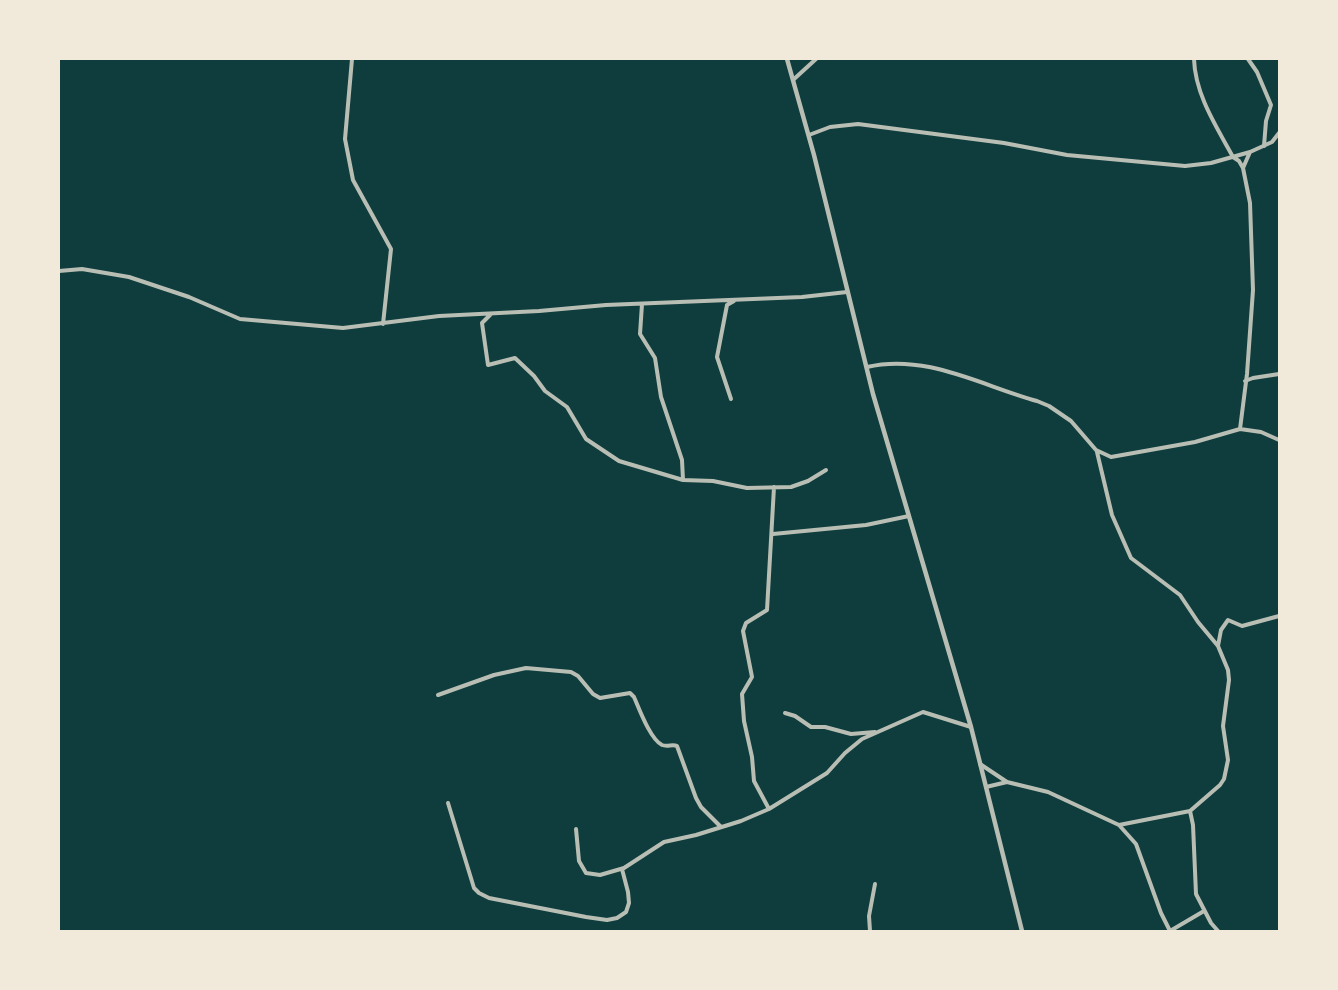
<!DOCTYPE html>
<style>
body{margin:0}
#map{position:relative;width:1338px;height:990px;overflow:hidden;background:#0f3d3e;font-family:Commissioner,sans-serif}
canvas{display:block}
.frame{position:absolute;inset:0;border:60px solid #f1e9da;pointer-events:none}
</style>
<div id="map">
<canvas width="1338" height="990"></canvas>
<div class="frame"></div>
</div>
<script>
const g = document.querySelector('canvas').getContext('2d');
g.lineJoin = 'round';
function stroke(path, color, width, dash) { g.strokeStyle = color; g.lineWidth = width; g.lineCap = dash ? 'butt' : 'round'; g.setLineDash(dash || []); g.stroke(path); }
stroke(new Path2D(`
 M352,59L345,139L353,180L391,249L383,324
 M1194,59C1195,94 1216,126 1233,157L1239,161L1243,168L1250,203L1253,290L1247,374L1240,429
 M1248,59L1257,72L1271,105L1266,121L1264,146
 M793,80L816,59
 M809,135L830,127L858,124L1004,143L1067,155L1185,166L1211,163L1250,152L1272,142L1279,133
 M1243,168L1250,152
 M59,271L82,269L129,277L189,297L240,319L343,328L439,316L539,311L606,305L802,297L847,292
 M642,304L640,334L655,358L661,397L682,460L683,480
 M491,314L482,323L488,365L515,358L534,376L545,391L567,407L586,439L619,461L683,480L713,481L747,488L791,487L808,481L826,470
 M867,367C926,353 982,386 1037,401L1049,406L1071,421L1096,450L1111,457L1195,442L1240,429L1261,432L1279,440
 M1245,381L1253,378L1279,374
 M731,399L717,357L727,305L734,301
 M1097,452L1112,515L1131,558L1180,595L1198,622L1218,646
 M773,534L866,525L909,516
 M438,695L494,675L526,668L571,672L578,676L593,694L600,698L630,693L634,697C639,708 650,739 662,745C667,747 673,744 677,746L696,798L701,807L721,827
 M785,713L795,716L811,727H825L851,734L875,732
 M980,764L1007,782L1048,792L1119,825L1136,844L1161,913L1170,931
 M986,787L1007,782
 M448,803L474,888L479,893L489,898L586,917L607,920L617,918L626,912L629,903L628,892L622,869
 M769,809L754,781L752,757L744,721L742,694L752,677L743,631L746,623L767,610L774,487
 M1190,811L1193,825L1196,894L1211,923L1218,931
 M1119,825L1190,811L1220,785L1224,779L1228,760L1223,726L1229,680L1228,670L1218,646L1221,630L1228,620L1242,626L1279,616
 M576,829L579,861L586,873L600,875L624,868L664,842L696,835L741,821L769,809L827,773L845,753L862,739L923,712L971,727
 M870,931L869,916L875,884
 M1170,931L1204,911`), '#b8beb3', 4);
stroke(new Path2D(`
 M787,59L814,155L873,394L971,727L1022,931`), '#b8beb3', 4.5);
</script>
